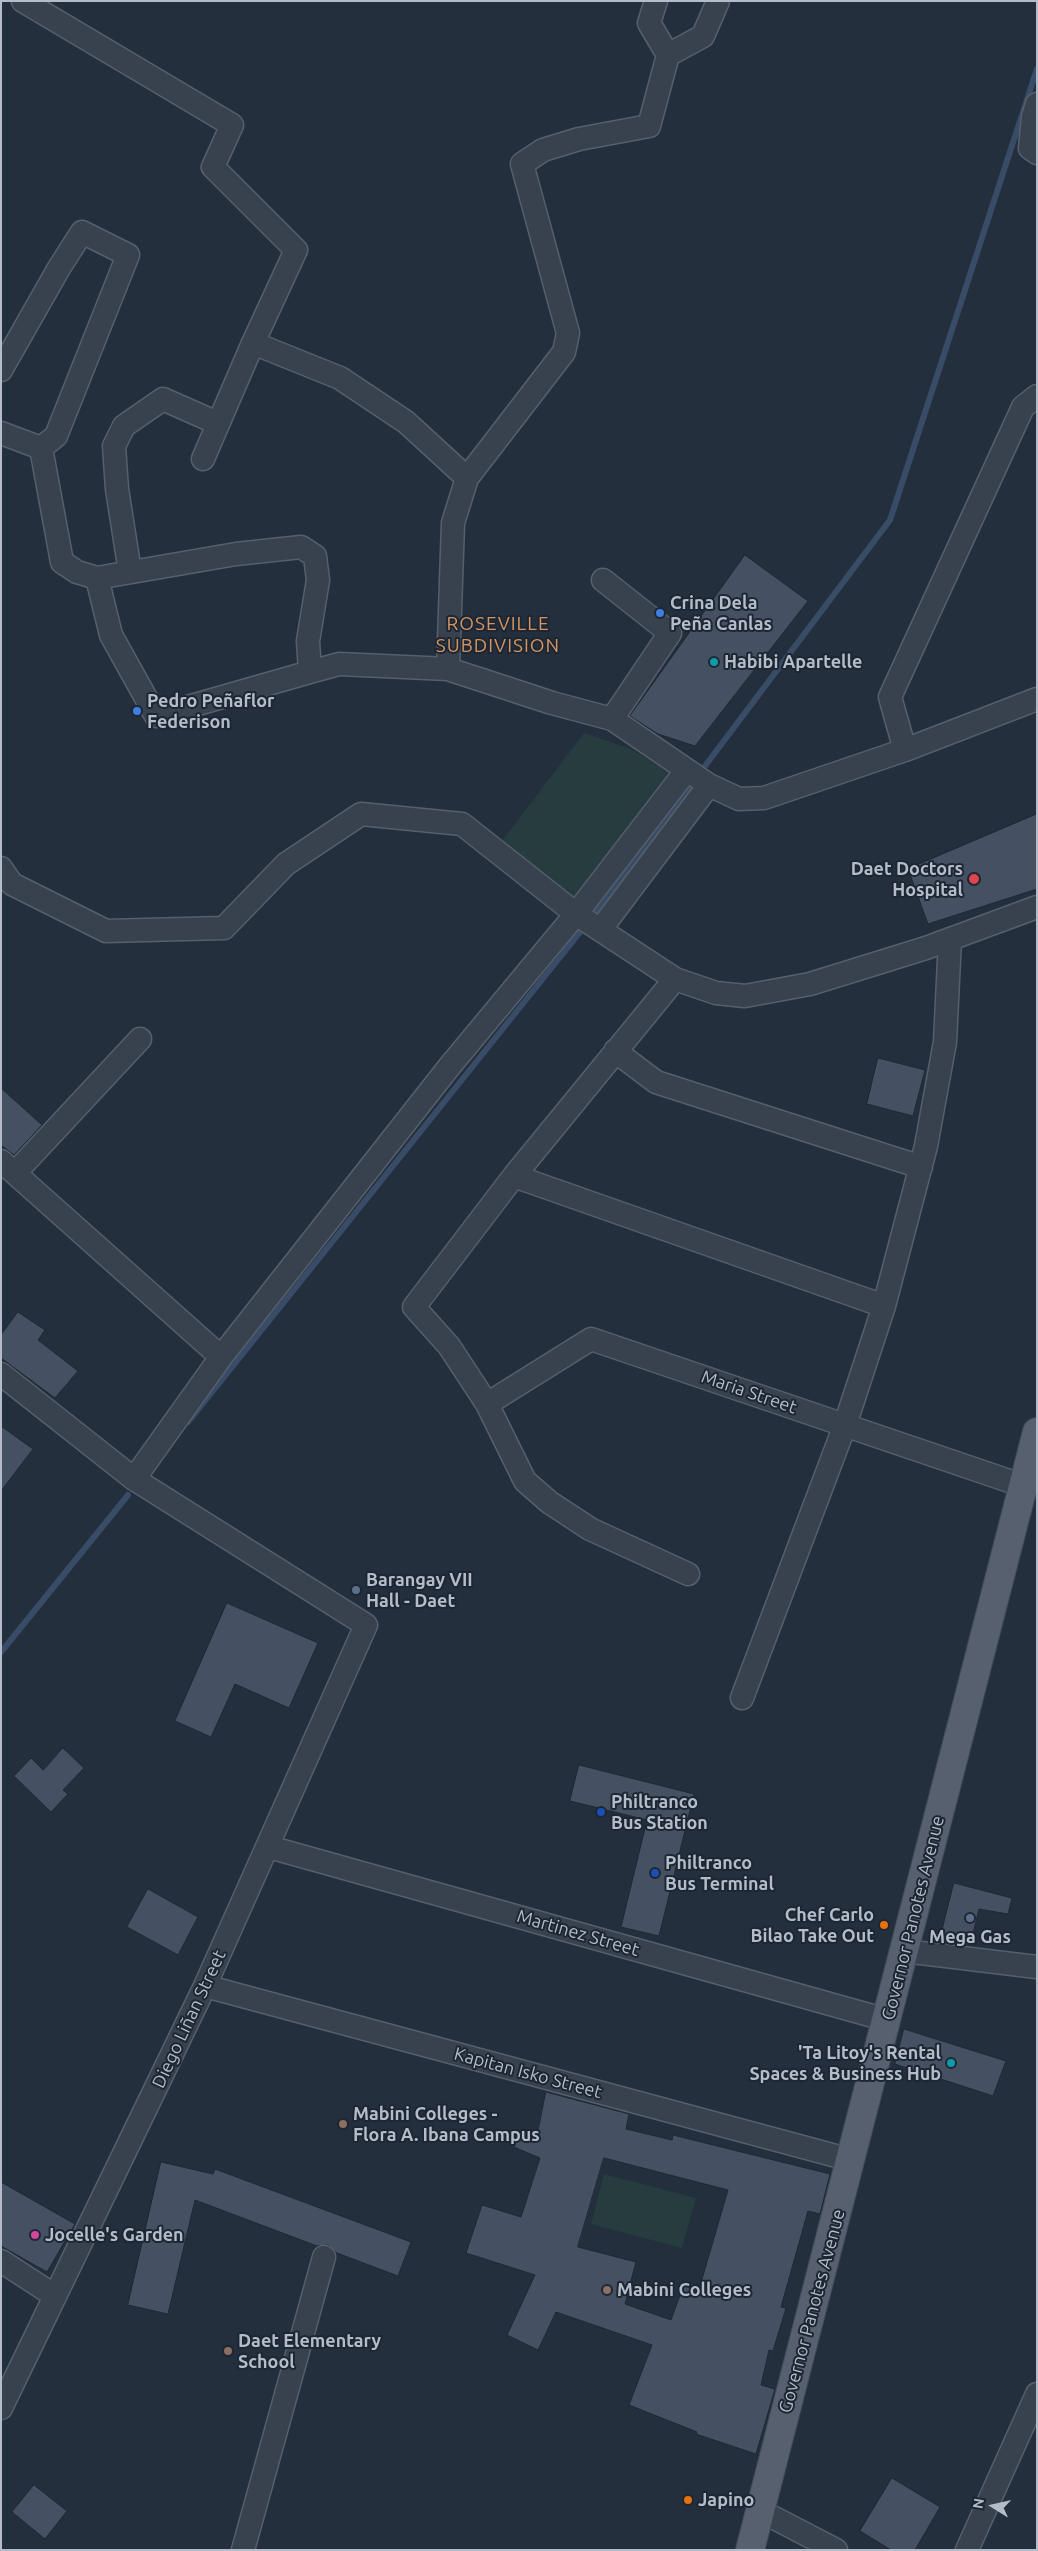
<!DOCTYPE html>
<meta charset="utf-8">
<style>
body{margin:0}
#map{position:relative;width:1038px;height:2551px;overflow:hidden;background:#242f3e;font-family:Ubuntu,sans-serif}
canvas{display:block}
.frame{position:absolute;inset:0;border:2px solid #b4bcc9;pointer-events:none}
.north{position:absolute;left:968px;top:2481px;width:50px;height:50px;-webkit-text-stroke:4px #1d2633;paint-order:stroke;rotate:280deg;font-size:14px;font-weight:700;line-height:20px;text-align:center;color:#b4bcc9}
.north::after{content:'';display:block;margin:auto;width:18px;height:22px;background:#b4bcc9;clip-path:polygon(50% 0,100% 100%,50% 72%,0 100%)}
</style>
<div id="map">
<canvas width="1038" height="2551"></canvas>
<div class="frame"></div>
<div class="north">N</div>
</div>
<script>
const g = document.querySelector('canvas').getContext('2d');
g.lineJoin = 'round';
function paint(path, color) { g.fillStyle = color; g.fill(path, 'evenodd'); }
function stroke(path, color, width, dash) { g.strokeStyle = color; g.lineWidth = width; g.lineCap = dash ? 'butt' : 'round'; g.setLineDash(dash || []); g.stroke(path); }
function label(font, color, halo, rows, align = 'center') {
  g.font = font + ' Ubuntu,sans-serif'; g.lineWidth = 4; g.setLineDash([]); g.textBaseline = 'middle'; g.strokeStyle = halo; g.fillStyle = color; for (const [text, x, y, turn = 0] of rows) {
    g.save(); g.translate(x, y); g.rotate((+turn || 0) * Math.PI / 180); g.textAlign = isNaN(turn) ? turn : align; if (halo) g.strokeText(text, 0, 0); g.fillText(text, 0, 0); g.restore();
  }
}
paint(new Path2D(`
 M584,733L631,749L670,773L576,899L502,841Z
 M604,2174L696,2198L682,2248L591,2224Z`), '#263c3f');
stroke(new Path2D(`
 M705,766L890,520L1037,69
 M597,910L693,782
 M188,1422L585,926
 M1,1652L128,1495`), '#394c67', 6);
const building = new Path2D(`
 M745,555L808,601L695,746L658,734L630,716Z
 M1037,814V889L928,924L908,869Z
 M878,1058L925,1070L913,1116L867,1104Z
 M1,1088L42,1125L14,1155L1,1145Z
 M18,1312L45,1330L38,1340L78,1371L55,1398L1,1358V1335Z
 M1,1426L33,1449L1,1491Z
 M227,1603L318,1643L289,1708L235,1684L211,1737L175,1721Z
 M63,1748L84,1768L63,1790L68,1794L51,1812L14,1776L31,1758L43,1770Z
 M579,1765L694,1794L659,1936L621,1927L647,1820L570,1801Z
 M954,1883L1012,1898L1008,1914L979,1909L971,1942L941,1935Z
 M148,1889L198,1917L178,1955L127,1927Z
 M904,2029L1006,2061L993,2096L895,2064Z
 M546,2092L629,2114L626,2129L672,2140L673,2135L830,2174L820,2214L808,2211L781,2307L786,2308L773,2351L769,2350L761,2385L775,2389L756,2454L696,2434L697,2432L629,2405L652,2345L556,2312L538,2350L507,2335L535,2275L466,2253L482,2205L521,2217L540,2158L514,2147L522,2128L537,2134ZM604,2158L728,2190L700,2286L685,2281L671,2320L625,2304L636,2262L578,2247Z
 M161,2162L213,2174L215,2169L411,2242L398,2276L337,2253L328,2245L317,2246L195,2200L168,2314L128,2305Z
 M1,2182L75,2224L47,2272L1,2246Z
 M892,2478L940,2507L915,2550H891L860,2531Z
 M34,2485L67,2511L45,2539L12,2512Z`);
paint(building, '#455162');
stroke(building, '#1f2835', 1);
const minor = new Path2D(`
 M23,1L232,125L213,167L296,250L253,343L203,459
 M656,1L649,23L668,55
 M1037,104L1033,117L1030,148L1037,153
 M253,343L340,378L406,422L467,478
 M1,370L59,268L82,232L128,255L56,436L41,448
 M1,433L41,448L62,562L77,572L97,578
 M130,572L117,489L114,446L124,426L163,399L217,423
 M603,580L670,633L612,719
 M448,669L453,523L467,478L564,352L568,333L522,164L543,150L579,139L649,126L668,55L703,36L718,1
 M310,672L156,716L111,635L97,578L236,554L301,547L315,556L318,580L308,641L310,672L339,664L448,669L552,703L612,719L709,785L739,799L764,798L905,750L1037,699
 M905,750L890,697L1023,407L1037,396
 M1,868L12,884L106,931L224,928L286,864L361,814L462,824L576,914L675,979L716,993L745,996L810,984L926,948L1037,907
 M600,930L709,785
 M675,979L514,1176L414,1307L449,1346L487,1404L525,1481L549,1502L590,1529L688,1574
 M615,1051L656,1082L921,1167
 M1,1161L221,1357
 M15,1173L140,1039
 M514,1176L884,1306
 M1,1374L134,1479L366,1625L205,1986L1,2408
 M487,1404L591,1339L1024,1486
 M134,1479L221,1357L449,1067L576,914L686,771
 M742,1698L845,1425L884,1306L926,1146L945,1042L950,939
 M269,1847L887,2020
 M904,1951L1037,1967
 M205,1986L851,2160
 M1,2261L55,2296
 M759,2510L836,2550
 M243,2550L324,2257
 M967,2550L1037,2394`);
const major = new Path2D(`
 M750,2550L1037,1432`);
stroke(minor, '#565f6c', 25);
stroke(major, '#414a57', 30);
stroke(minor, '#38414e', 22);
stroke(major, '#56606e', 28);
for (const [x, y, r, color] of [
 [660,613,5,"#3f7fe0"],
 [714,662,5,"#0f9aa8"],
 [137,711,5,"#3f7fe0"],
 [974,879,6,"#e0444e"],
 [356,1590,5,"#5c6f8a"],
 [601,1812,5,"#1a4fb4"],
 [655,1873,5,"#1a4fb4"],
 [970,1918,5,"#5c6f8a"],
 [884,1925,5,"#e8710a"],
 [951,2063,5,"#0f9aa8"],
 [343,2124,5,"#8d6e63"],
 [35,2235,5,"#d1479c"],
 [607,2290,5,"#8d6e63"],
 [228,2351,5,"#8d6e63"],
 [688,2500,5,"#e8710a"]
]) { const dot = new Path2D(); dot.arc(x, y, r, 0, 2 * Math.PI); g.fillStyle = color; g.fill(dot); stroke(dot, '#1d2633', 2); }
label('bold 18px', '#b4bcc9', '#1d2633', [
 ["Crina Dela",670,603],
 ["Peña Canlas",670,624],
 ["Habibi Apartelle",724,662],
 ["Pedro Peñaflor",147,701],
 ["Federison",147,722],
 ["Daet Doctors",963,869,"right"],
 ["Hospital",963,890,"right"],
 ["Barangay VII",366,1580],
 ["Hall - Daet",366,1601],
 ["Philtranco",611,1802],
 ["Bus Station",611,1823],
 ["Philtranco",665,1863],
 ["Bus Terminal",665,1884],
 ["Chef Carlo",874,1915,"right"],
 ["Bilao Take Out",874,1936,"right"],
 ["Mega Gas",970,1937,"center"],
 ["'Ta Litoy's Rental",941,2053,"right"],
 ["Spaces & Business Hub",941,2074,"right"],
 ["Mabini Colleges -",353,2114],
 ["Flora A. Ibana Campus",353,2135],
 ["Jocelle's Garden",45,2235],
 ["Mabini Colleges",617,2290],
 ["Daet Elementary",238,2341],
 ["School",238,2362],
 ["Japino",698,2500]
], 'left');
label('18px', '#b4bcc9', '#1d2633', [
 ["Maria Street",749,1392,19],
 ["Governor Panotes Avenue",913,1918,-76],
 ["Martinez Street",578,1933,16],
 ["Diego Liñan Street",189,2019,-65],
 ["Kapitan Isko Street",528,2073,15],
 ["Governor Panotes Avenue",812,2311,-75]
]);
g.letterSpacing = '1px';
label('19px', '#d59563', '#1d2633', [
 ["ROSEVILLE",498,624],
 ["SUBDIVISION",498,646]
]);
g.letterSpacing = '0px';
</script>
